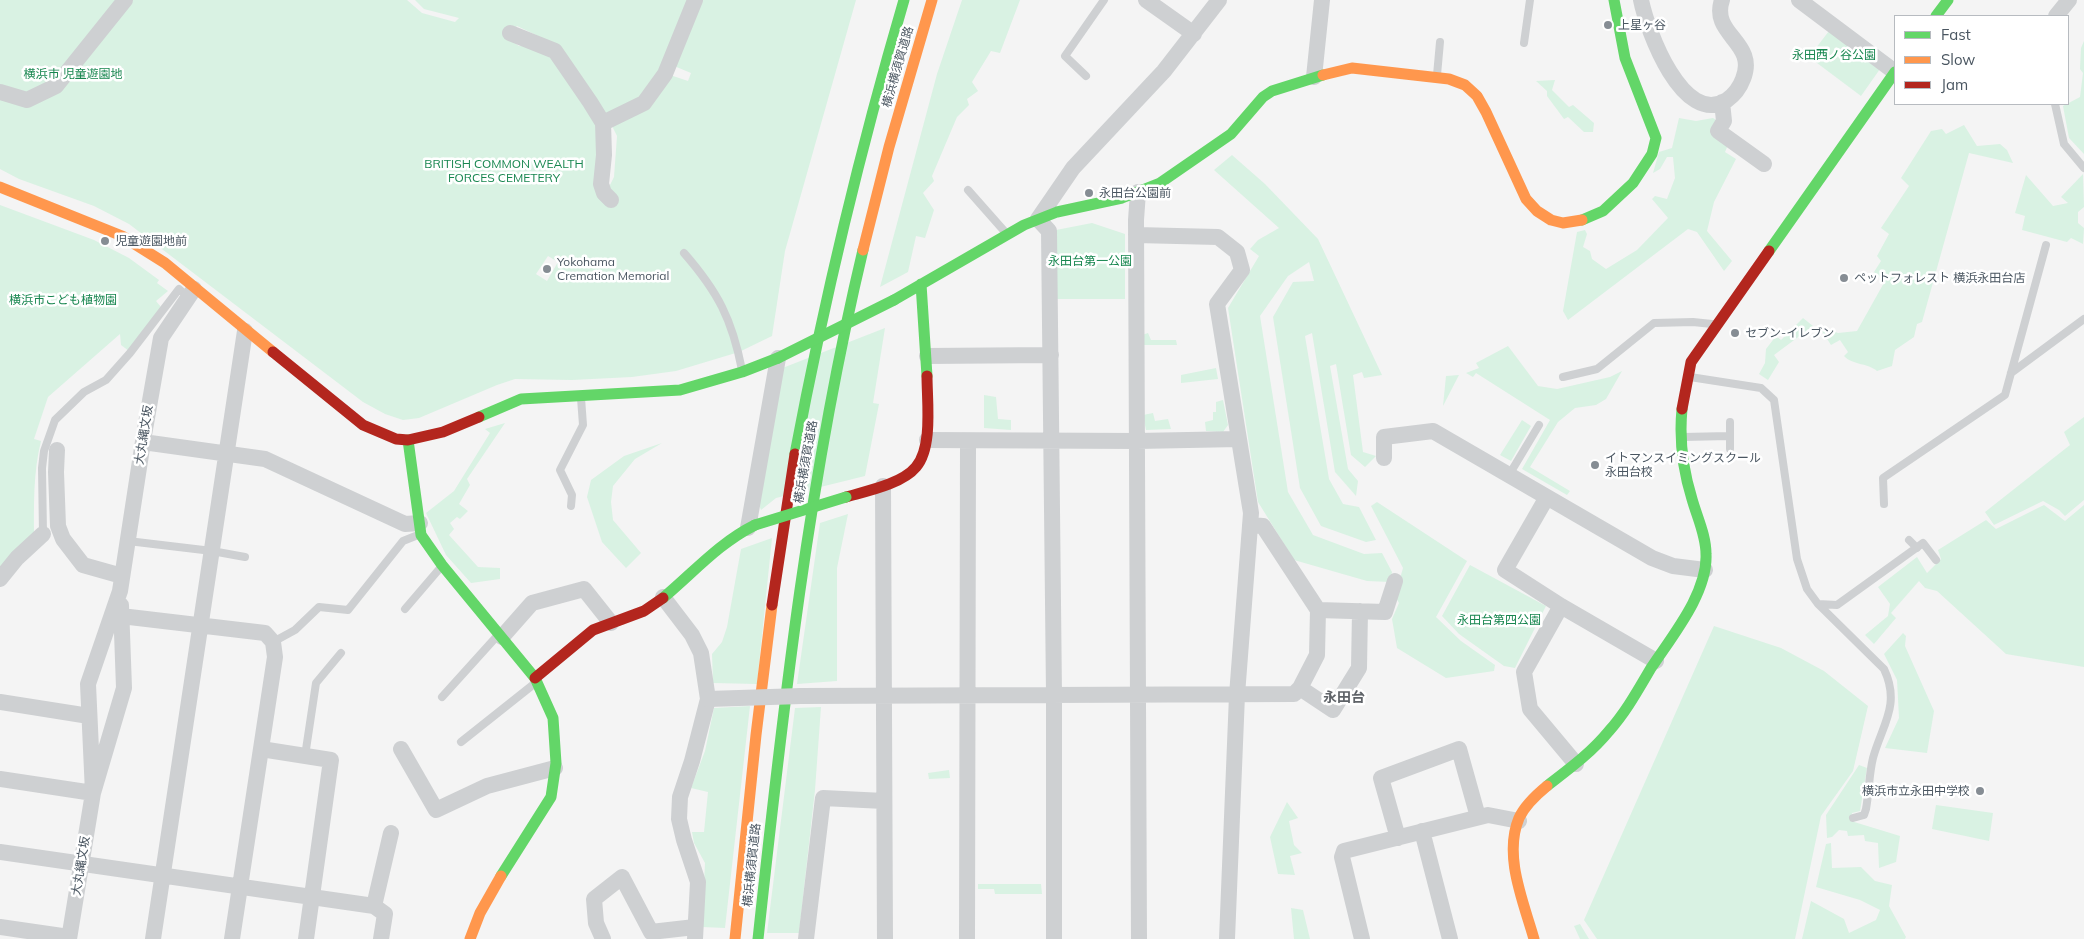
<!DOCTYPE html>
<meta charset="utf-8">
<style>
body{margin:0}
#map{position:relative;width:2084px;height:939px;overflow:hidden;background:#f4f4f4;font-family:Mulish,sans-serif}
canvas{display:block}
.legend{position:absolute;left:1894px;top:15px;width:175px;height:90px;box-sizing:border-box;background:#fff;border:1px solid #b7bbc0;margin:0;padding:6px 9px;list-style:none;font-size:15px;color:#4a5661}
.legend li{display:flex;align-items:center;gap:10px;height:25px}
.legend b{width:25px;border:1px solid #b7bbc0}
</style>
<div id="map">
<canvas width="2084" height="939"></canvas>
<ul class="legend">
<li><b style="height:6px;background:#63d668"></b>Fast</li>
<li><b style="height:6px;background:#ff974d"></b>Slow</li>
<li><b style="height:6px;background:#b3261e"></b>Jam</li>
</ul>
</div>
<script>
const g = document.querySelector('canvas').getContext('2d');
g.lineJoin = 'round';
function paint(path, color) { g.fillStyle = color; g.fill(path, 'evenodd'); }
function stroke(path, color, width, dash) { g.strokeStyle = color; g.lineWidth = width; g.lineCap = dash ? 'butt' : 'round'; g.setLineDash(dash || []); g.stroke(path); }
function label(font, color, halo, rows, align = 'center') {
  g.font = font + ' Mulish,"Noto Sans JP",sans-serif'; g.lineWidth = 5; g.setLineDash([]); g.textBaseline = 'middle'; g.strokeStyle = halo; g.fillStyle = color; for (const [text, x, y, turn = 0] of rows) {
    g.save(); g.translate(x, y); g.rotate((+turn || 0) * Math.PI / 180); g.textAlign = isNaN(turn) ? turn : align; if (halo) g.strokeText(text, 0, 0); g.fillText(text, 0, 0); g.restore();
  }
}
paint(new Path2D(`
 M0,0H407L422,13L455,22L459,18L424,9L415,0H856L785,251L772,336L739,352L676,371L632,377L572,380L515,379L497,385L419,418L403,420L385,414L363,402L129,224L94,206L19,179L0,169ZM517,26L557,45L609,120L617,136L614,177L608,189L594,115L551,51L536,46H519L506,37ZM674,66L691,73L688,81L670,75ZM548,256L558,262L547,281L536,274Z
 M962,0H1020L1000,53L991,51L972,82L978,91L967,99L969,105L957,117L932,176L934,181L923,193L934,210L925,238L916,236L908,272L880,287L937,74Z
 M1829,31L1880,69L1861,96L1809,57Z
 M2084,41V154L2069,138L2063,106L2080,97L2083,73L2080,69L2081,48Z
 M1555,80L1552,90L1569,107L1573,105L1594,123L1593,132H1584L1568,117L1564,119L1547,96V91L1536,81Z
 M1679,118L1696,121L1713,118L1719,122L1728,145L1725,152L1736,159L1714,202L1707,231L1732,261L1724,271L1697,232L1688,229L1568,320L1563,311L1577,232L1585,230L1587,234L1583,247L1590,251L1592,259L1606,269L1637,250L1668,218L1652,199L1655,196L1667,199L1675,178L1673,157H1667L1660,169L1653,173L1659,152L1672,148Z
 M1964,125L1977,146L2000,144L2007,150L2013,163L1969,153L1922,322L1917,324L1914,337L1895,350L1892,366L1877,371C1868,363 1852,365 1844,356L1848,352L1840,340L1831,345L1818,325L1838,333L1857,331L1885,281L1874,272L1881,261L1877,256L1889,234L1881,228L1909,186L1901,178L1931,131L1942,129L1946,134Z
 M1232,155L1265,184L1318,239L1382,375L1364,378L1362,372L1353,375L1363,452L1376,456L1365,467L1351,455L1336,364L1330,366L1348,469L1358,481L1356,496L1335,472L1312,333L1305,336L1329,479L1343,504L1359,507L1376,540L1366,542L1321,526L1300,488L1273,317L1293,282L1314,281L1309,262L1288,276L1260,316L1288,492L1313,535L1364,554L1382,553L1392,572L1390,582L1367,581L1294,560L1258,502L1228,308L1259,256L1250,249L1258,240L1279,228L1214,170Z
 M2083,174L2084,207L2078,212V223L2084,228L2083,244L2071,238L2067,242L2022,230L2025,216L2015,213L2026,175L2053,206L2068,203L2061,197Z
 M0,205L94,240L129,258L159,280L157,283L168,291L156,301L161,307L129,351L121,345L120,334L48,397L34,439L41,441C33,473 34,505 34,537L0,571Z
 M1092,223L1125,234V299H1054L1056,230Z
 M1803,318L1813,326L1774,355L1779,362L1768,380L1759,374L1765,363L1766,349L1776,336L1781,340Z
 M885,328L873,403L879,404L865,476L776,498L761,510L758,502L780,369Z
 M1148,333L1151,340H1176L1177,345H1143L1142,335Z
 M1508,346L1538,386L1557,389L1610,377L1622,371L1606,399L1596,405L1575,408L1558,422L1530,467L1570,491L1567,495L1522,469L1550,420L1476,373L1473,377L1466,373L1479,368L1476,363Z
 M1216,368L1218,379L1181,383V375Z
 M1459,375L1443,406L1446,376Z
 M984,395L996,397L998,419L1011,420V430L984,428Z
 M1223,400L1228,425L1223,432L1206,431L1205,422L1213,420V412H1216V402Z
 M1153,413L1155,421L1168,419L1171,429L1146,430L1143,415Z
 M2084,417V500L2065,516L2059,510L2043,501L1994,525L1985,512L2070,445L2064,432Z
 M1522,420L1531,426L1511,461L1500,455Z
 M505,423L467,479L470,485L459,504L468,511L460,519L457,517L450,523L454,529L449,535L478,567L500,568V579L471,583L446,555L426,513L454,491L490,433L485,429Z
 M662,443L635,459L613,486L611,502L613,520L641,553L626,568L602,542L587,497L591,480L624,456Z
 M1377,502L1467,561L1436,617L1461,641L1495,665L1494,671L1446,678L1397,648L1392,619L1399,603L1395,596L1403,568L1371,506Z
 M2044,505L2065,521L2084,505V667L2006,654L1937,591L1925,588L1919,581L1891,613L1896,618L1874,644L1865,635L1888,616L1890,604L1878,587L1917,557L1927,573L1941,559L1938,550L1986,520L1996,529Z
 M848,514L837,568V681L797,684L820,523Z
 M772,538L757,684L713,683L712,654L722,642L727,627L741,549Z
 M1470,565L1546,606L1515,668L1504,666L1459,634L1442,616Z
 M1714,626L1781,648L1824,671L1868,706L1853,771L1821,816L1795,939H1597L1584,920Z
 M1903,633L1906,636L1905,646L1934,711L1927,753L1885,748L1899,718L1897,680L1884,654Z
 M750,706L725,928L702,927L705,863L694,843L692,832H704L708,792L691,788L705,751L714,708Z
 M821,707L815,790L799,933H767L795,708Z
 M1859,765L1867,768L1860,811L1852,813L1851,821L1900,836L1896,862L1879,868L1878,843L1865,841L1864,835L1848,836L1847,831L1839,830L1832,837L1827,838L1826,815Z
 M949,770L950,778L929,779L928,773Z
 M1287,802L1298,818L1289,821L1294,845L1302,853L1290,856L1295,875L1278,874L1270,837Z
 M1936,805L1993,813L1989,841L1932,829Z
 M1831,843L1832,868L1861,867L1875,881L1892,885L1889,906L1906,937L1905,939H1802L1811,901L1844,919L1849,933L1876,920L1880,910L1860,900L1816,887L1826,844Z
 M978,884H1041L1042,894H995L994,889H978Z
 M1291,908L1303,910L1310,939H1294Z
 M1580,924L1589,939H1580L1574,926Z`), '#d9f2e3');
stroke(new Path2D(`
 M1524,43L1530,0
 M1437,75L1440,42
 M1086,76L1065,56L1104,0
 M2055,104L2064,144L2084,168
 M968,190L1006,233
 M684,253C718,292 732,319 742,370
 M2011,373L2084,319
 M1563,377L1597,369L1654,323L1693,322L1712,324
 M1690,377L1761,388L1774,400L1797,559L1807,589L1818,604L1837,605L1923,543L1936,560
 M1730,422V449
 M1683,437L1729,436
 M1509,475L1539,425
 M1884,504L1883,478L2005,395L2046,245
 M571,506L572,495L560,470L583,425L581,398
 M43,534L42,468L44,451L55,420L84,392L106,380L130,353L179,289L186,295
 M1909,540L1917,548
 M128,541L212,551L245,557
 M1818,604L1884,669C1901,705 1882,725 1873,758C1869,774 1869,792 1866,809L1864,815L1853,818
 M405,609L441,567
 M273,642L295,630L319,607L348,610L403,541L418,535
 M442,697L498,635
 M461,742L534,684
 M305,756L316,683L341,653`), '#ced0d2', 8);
stroke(new Path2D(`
 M1146,0L1194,34
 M1641,0C1647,30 1683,128 1727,100C1734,95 1740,87 1743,79C1758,42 1710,35 1722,0
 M1799,0L1895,72
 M2056,16L2069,0
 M510,33L555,51L590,102L603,123L604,155L601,184L604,193L611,200
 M1314,77L1322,0
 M0,92L27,100L56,86L125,0
 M1722,102L1724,121L1718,131L1764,164
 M603,123L644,103L665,74L695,0
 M1138,192L1136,220L1139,939
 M1136,235L1218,237L1237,252L1242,270L1217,304L1251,513L1237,695L1227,939
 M927,356L1051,355
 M927,440L1137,441L1239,439
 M143,442L265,459L405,524L420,523
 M57,450L56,472L58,526L63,539L83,565L122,576
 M1384,458V437L1433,431L1652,558L1673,566L1705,570
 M883,486L885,939
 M1547,497L1505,570L1561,606L1656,661
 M748,528L778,358
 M0,579L17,558L43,534
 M663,597L692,635L701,653L708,699L692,761L680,797L679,819L684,840L698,882L695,939
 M1561,606L1524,672L1530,709L1576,764
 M1318,610L1385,612L1395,581
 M121,616L265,633L273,642L275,657L232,939
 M502,637L532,603L584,589L611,623
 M1300,688L1333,710L1359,668L1360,611
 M801,696L1294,694L1300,688L1317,655L1318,610L1263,526L1250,525
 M0,702L89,716
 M261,749L331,760L306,939
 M401,749L436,810L487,786L555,768
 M0,779L93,793
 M93,793L88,684L120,591L144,435L161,338L194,289
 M1422,831L1450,939
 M1398,838L1381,778L1459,749L1478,817
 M0,852L374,906
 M0,927L69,937
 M69,939L93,793L124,688L121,605
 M153,939L245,331
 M381,939L385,914L374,906L391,833
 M603,939L596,923L594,899L622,877L651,932L695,927
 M806,939L823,798L884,801
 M967,939L968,442
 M1054,939V694L1049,231L1038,219L1073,168L1164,71L1219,0
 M1362,939L1342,857L1344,851L1488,815L1519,821`), '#ced0d2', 16);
stroke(new Path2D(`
 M1936,16L1948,0
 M1582,220L1603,211L1633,183L1652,154L1656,138L1625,58L1614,0
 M1769,251L1895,72
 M921,284L927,376
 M894,300L1024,225L1057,212L1122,198L1160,183L1231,134L1263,97L1272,91L1323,75
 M479,417L521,399L680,390L742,372L778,358
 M408,440L421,535L442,565L535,678L553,718L556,763L551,797L501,876
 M795,454C824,301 860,150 904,0
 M663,598C694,572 719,543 755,525
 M1547,786C1569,769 1591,753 1609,731C1626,712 1638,690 1651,668C1672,636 1708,593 1706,554C1706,535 1697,517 1692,499C1683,470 1679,440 1682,409
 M758,939C783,708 809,476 863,250`), '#63d668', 11);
stroke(new Path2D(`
 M1323,75L1352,68L1449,79L1465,85L1477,96L1486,112L1526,199L1537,211L1551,220L1563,223L1582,220
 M0,187L122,236L165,263L273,352
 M863,250L889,147L932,0
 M470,939L480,913L501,876
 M735,939L756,735L772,605
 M1534,939C1524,903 1503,856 1519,818C1525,805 1536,795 1547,786`), '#ff974d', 11);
stroke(new Path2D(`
 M273,352L363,425L396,439L408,440L443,432L479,417
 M1682,409L1691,362L1769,251
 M846,497C867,491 902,484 916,467C933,447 927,402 927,376
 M772,605L795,454
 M535,678L593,630L644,611L663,598`), '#b3261e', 11);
stroke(new Path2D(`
 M708,699L801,696`), '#ced0d2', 16);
stroke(new Path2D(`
 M778,358L894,300
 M755,525L846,497`), '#63d668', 11);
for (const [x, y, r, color] of [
 [1608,25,5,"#868d94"],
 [1089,193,5,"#868d94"],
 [105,241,5,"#868d94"],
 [547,269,5,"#868d94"],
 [1844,278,5,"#868d94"],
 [1735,333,5,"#868d94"],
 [1595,465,5,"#868d94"],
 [1980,791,5,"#868d94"]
]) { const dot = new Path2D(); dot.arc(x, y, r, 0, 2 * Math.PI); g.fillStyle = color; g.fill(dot); stroke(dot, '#fff', 2); }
label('12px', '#4a5661', '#fff', [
 ["上星ヶ谷",1618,25],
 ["永田台公園前",1099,193],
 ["児童遊園地前",115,241],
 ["Yokohama",557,262],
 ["Cremation Memorial",557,276],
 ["ペットフォレスト 横浜永田台店",1854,278],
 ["セブン-イレブン",1745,333],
 ["イトマンスイミングスクール",1605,458],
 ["永田台校",1605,472],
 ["横浜市立永田中学校",1970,791,"right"]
], 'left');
label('12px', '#17864f', '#fff', [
 ["永田西ノ谷公園",1834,55],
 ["横浜市 児童遊園地",73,74],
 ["BRITISH COMMON WEALTH",504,164],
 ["FORCES CEMETERY",504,178],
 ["永田台第一公園",1090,261],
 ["横浜市こども植物園",63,300],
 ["永田台第四公園",1499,620]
]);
label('12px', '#4a5661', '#fff', [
 ["横浜横須賀道路",898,67,-74],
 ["大丸縄文坂",144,435,-81],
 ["横浜横須賀道路",806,462,-80],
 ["横浜横須賀道路",752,865,-84],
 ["大丸縄文坂",81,866,-81]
]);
label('bold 14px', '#5f6368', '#fff', [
 ["永田台",1344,698]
]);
</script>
